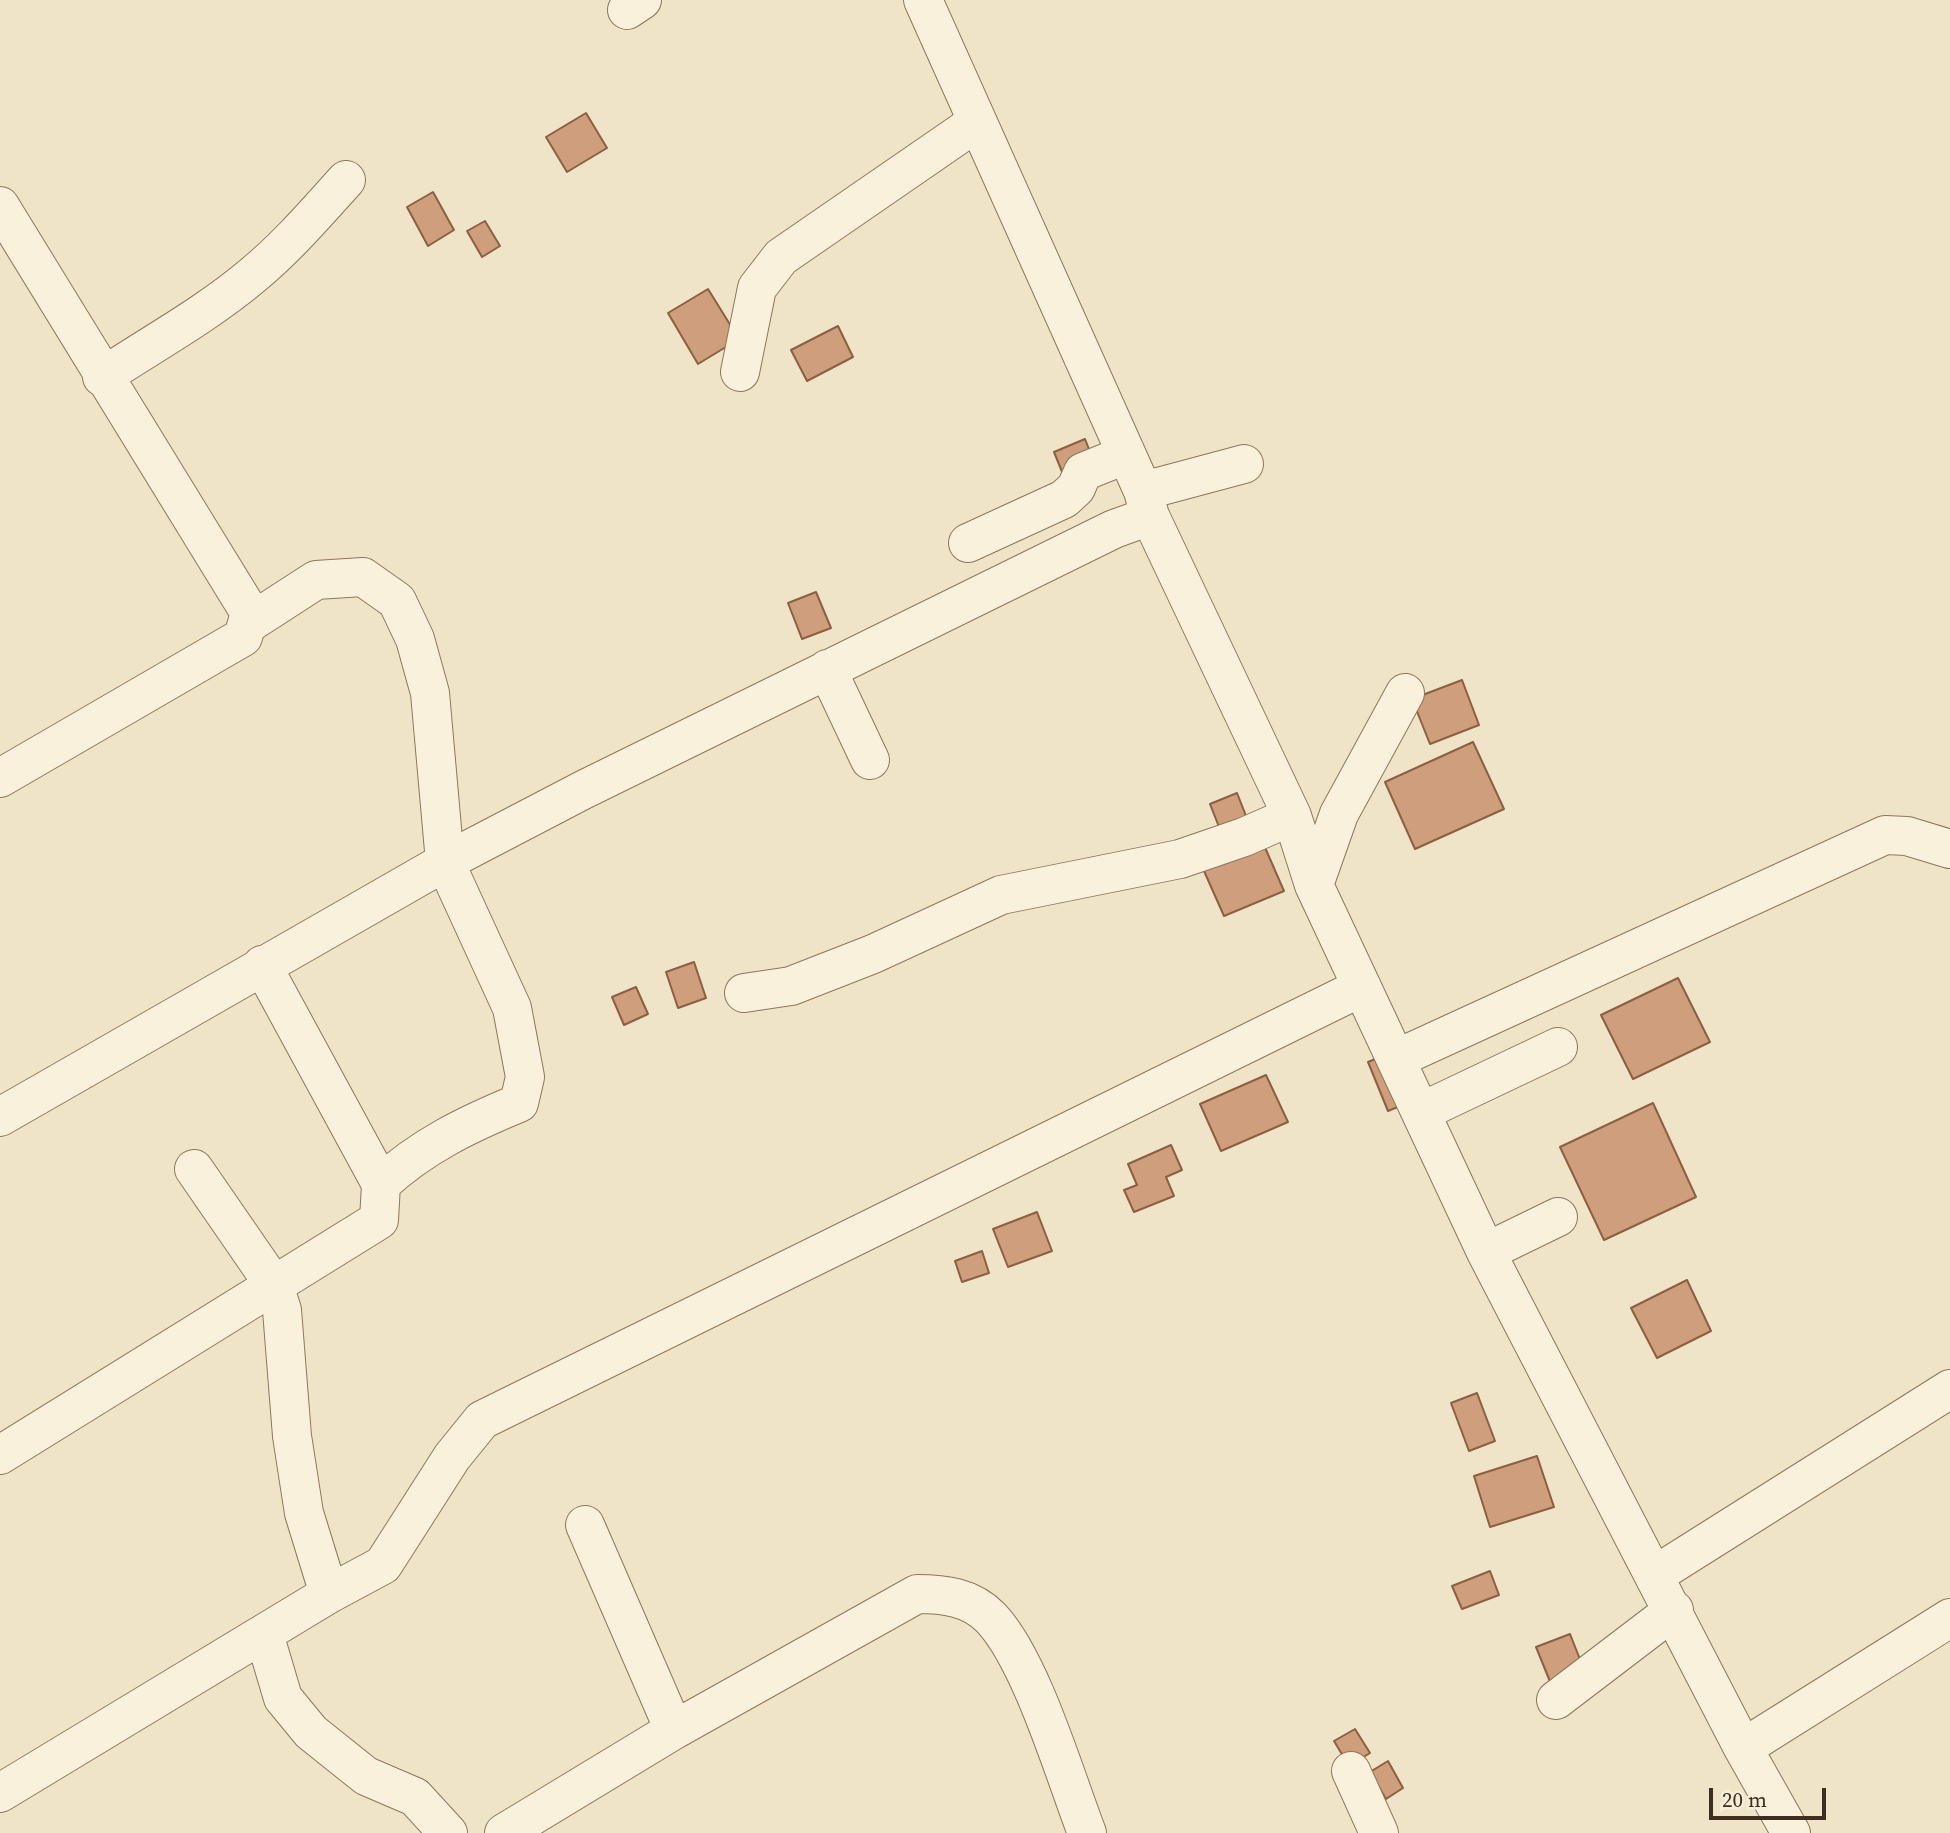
<!DOCTYPE html>
<style>
body{margin:0}
#map{position:relative;width:1950px;height:1833px;overflow:hidden;background:#f0e4c8;font-family:"Source Serif 4",serif}
canvas{display:block}
.scale{position:absolute;left:1709px;top:1788px;width:117px;height:32px;box-sizing:border-box;border:4px solid #3d2e20;border-top:0;padding-left:9px;font-size:21px;line-height:24px;white-space:nowrap;color:#3d2e20;-webkit-text-stroke:5px #f7eed8;paint-order:stroke}
</style>
<div id="map">
<canvas width="1950" height="1833"></canvas>
<div class="scale">20 m</div>
</div>
<script>
const g = document.querySelector('canvas').getContext('2d');
g.lineJoin = 'round';
function paint(path, color) { g.fillStyle = color; g.fill(path, 'evenodd'); }
function stroke(path, color, width, dash) { g.strokeStyle = color; g.lineWidth = width; g.lineCap = dash ? 'butt' : 'round'; g.setLineDash(dash || []); g.stroke(path); }
const building = new Path2D(`
 M586,113L607,148L567,172L546,137Z
 M433,192L454,230L428,246L407,207Z
 M485,221L500,246L482,257L467,231Z
 M708,289L739,339L698,364L668,313Z
 M838,326L853,357L807,381L791,350Z
 M1085,439L1098,472L1067,484L1054,452Z
 M816,592L831,628L802,639L788,603Z
 M1462,680L1479,725L1430,744L1412,699Z
 M1473,742L1504,809L1415,849L1385,782Z
 M1237,793L1250,826L1223,837L1210,804Z
 M1260,836L1284,891L1224,916L1200,862Z
 M694,962L706,998L678,1008L666,972Z
 M1678,978L1710,1042L1633,1079L1601,1015Z
 M636,987L648,1014L624,1025L612,997Z
 M1390,1053L1410,1102L1388,1111L1368,1062Z
 M1266,1075L1288,1122L1221,1151L1200,1104Z
 M1653,1103L1696,1197L1604,1240L1560,1147Z
 M1171,1145L1182,1170L1166,1177L1174,1196L1134,1212L1124,1190L1137,1185L1128,1164Z
 M1037,1212L1052,1251L1008,1267L993,1229Z
 M982,1251L989,1273L962,1282L955,1261Z
 M1687,1280L1711,1331L1657,1358L1631,1308Z
 M1477,1393L1495,1441L1469,1451L1451,1403Z
 M1537,1456L1554,1507L1490,1527L1474,1476Z
 M1490,1571L1499,1595L1462,1609L1452,1586Z
 M1570,1634L1585,1672L1551,1684L1536,1647Z
 M1355,1729L1370,1753L1349,1766L1334,1741Z
 M1388,1761L1403,1788L1386,1799L1370,1772Z`);
paint(building, '#cf9f7d');
stroke(building, '#8d5f41', 2);
const street = new Path2D(`
 M923,0L1143,491L1150,516L1292,816L1314,885L1486,1252L1743,1748L1791,1833
 M627,10L642,0
 M0,206L250,613L243,637L0,778
 M740,372L757,288L781,257L977,122
 M102,377C152,344 207,314 253,275C287,247 316,213 346,180
 M1143,491L1244,464
 M968,543L1064,499L1076,488L1083,472L1125,455
 M248,624L316,580L363,577L397,601L415,639L430,693L445,862L512,1008L525,1077L519,1103C468,1124 422,1146 381,1184
 M827,669L870,760
 M1314,885L1339,814L1405,693
 M744,993L791,986L873,954L1001,895L1180,859L1244,837L1292,816
 M1396,1059L1885,835L1907,836L1950,849
 M1421,1112L1558,1047
 M0,1117L445,862L583,790L1114,529L1150,516
 M194,1169L274,1285L282,1310L292,1436L304,1513L329,1594
 M1486,1252L1558,1217
 M0,1455L379,1220L381,1184L262,965
 M585,1525L674,1730
 M1655,1575L1950,1389
 M264,1634L283,1698L311,1732L366,1776L415,1797L448,1833
 M1556,1700L1674,1610
 M1743,1748L1950,1618
 M1351,1771L1379,1833
 M0,1793L329,1594L383,1565L452,1457L482,1420L1362,987
 M504,1833L674,1730L917,1594C944,1594 971,1597 991,1618C1031,1660 1065,1776 1087,1833`);
stroke(street, '#8d765c', 40);
stroke(street, '#faf1dc', 38);
</script>
